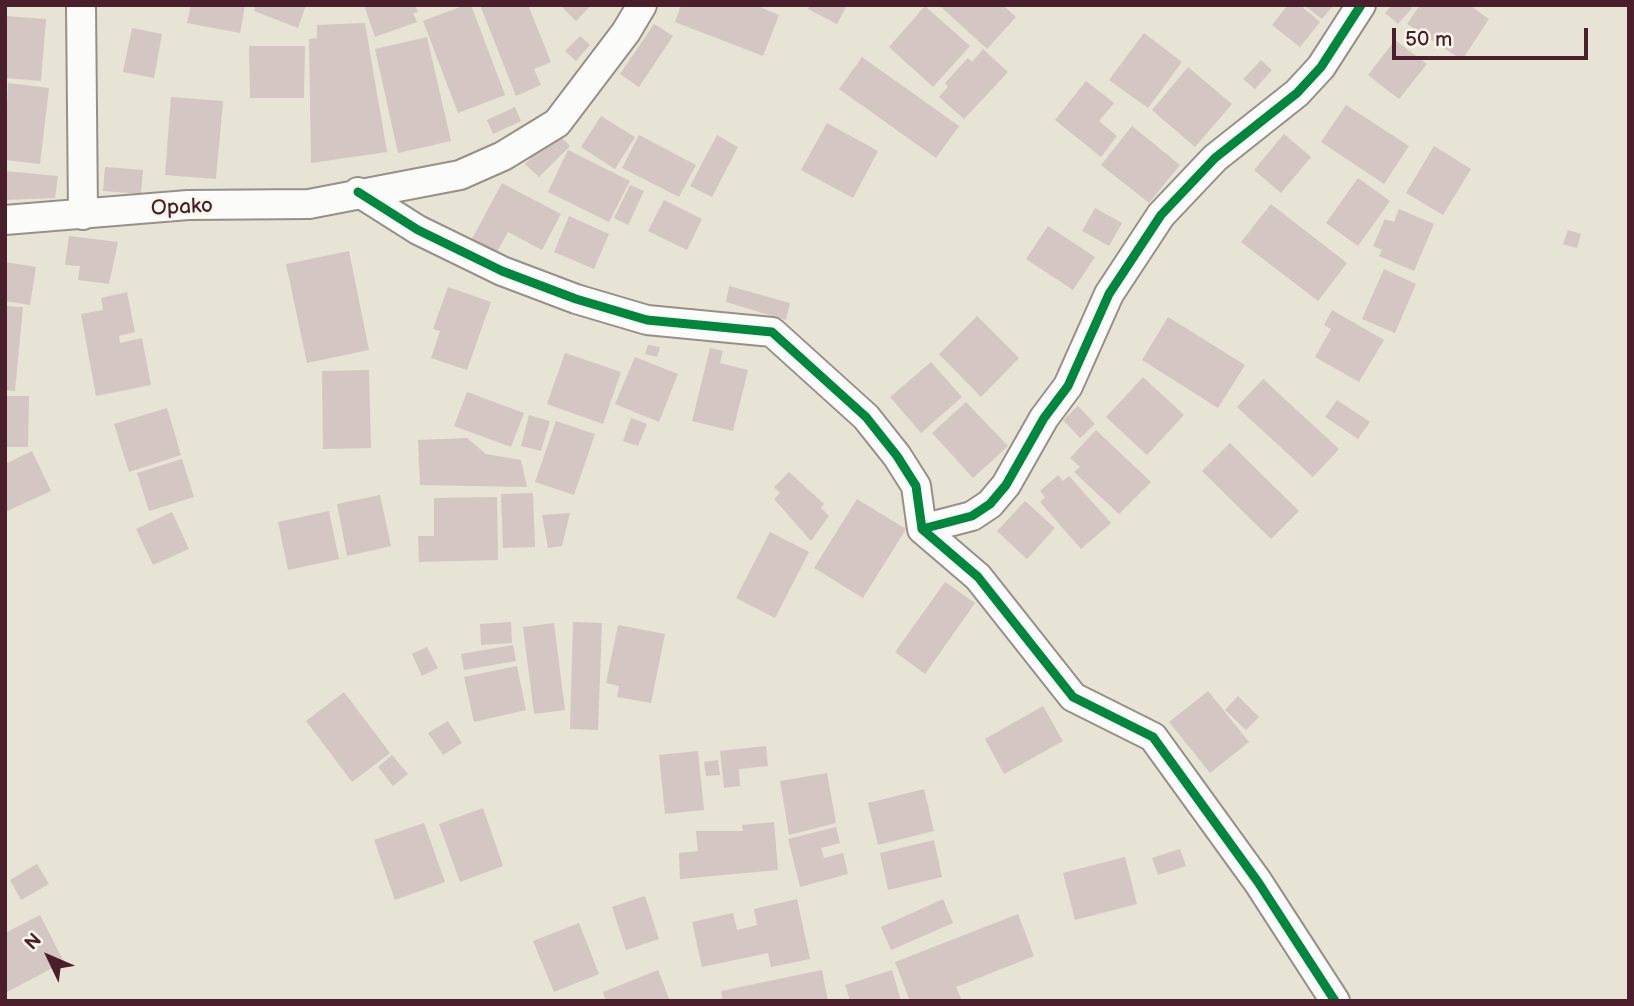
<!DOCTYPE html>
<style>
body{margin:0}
#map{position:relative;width:1634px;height:1006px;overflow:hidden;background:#e7e4d5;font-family:"Balsamiq Sans",sans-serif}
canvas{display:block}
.frame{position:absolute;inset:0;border:7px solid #4a1f2b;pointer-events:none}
.north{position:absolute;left:14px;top:922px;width:70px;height:70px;-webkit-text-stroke:5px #fbf7ec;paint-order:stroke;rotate:314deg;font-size:19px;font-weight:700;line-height:28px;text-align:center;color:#4a1f2b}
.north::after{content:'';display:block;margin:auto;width:24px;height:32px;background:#4a1f2b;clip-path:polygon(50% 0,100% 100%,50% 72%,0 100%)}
.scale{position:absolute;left:1392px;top:28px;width:196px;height:32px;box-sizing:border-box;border:4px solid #4a1f2b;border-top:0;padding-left:9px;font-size:21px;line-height:24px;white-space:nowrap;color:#4a1f2b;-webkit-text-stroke:5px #fbf7ec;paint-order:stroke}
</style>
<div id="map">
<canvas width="1634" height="1006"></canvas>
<div class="frame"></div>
<div class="north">N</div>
<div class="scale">50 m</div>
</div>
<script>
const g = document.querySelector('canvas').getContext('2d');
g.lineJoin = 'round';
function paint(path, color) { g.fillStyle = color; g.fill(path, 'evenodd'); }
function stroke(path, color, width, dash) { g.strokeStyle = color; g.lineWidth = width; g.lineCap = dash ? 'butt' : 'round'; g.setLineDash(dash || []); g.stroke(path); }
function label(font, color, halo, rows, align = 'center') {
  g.font = font + ' "Balsamiq Sans",sans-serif'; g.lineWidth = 5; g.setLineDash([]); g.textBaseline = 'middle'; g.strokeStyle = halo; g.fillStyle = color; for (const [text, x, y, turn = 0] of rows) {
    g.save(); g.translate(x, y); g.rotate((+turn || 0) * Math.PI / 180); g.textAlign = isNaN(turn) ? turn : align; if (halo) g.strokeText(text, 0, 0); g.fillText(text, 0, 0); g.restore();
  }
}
paint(new Path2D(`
 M191,5H245L240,33L187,23Z
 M256,5H306L298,28L254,11Z
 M364,5H415L418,12L413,13L417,22L375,37Z
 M465,5H471L505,95L458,113L423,21Z
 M480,5H528L551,62L534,69L541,85L516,96Z
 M560,5H591L576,21Z
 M681,5H755L779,15L763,56L675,22Z
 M810,5H847L837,24L808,9Z
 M939,5H1003L1016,17L987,49Z
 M1288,5H1300L1320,22L1300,47L1272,25Z
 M1304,5H1329L1332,7L1322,19Z
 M1392,5H1409L1412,8L1398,24L1385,13Z
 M1420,5H1469L1489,19L1462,60L1407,24Z
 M925,6L970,46L933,87L889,47Z
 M5,16L46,19L41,81L5,78Z
 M365,23L387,152L311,163L309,39L317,38V25Z
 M654,24L673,36L639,87L620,74Z
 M132,28L162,34L154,78L123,72Z
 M1144,33L1182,62L1148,108L1109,80Z
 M580,36L590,45L576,61L565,51Z
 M427,37L451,141L398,153L375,49Z
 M1395,40L1427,64L1399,99L1368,75Z
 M249,46H305L304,98H250Z
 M983,49L1008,72L964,119L939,97L948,87L945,83L968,58L972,62Z
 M862,57L959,126L936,158L839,89Z
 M1261,60L1272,70L1255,89L1243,79Z
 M1188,67L1232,104L1195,147L1152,110Z
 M1086,81L1114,103L1099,121L1117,136L1101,157L1055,120Z
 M8,83L49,88L40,164L5,160Z
 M171,97L223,101L216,179L165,175Z
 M1346,105L1409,146L1384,184L1321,142Z
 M515,107L521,121L493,134L487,120Z
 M601,116L635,137L615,169L581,147Z
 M827,123L878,151L853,198L801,170Z
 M1132,126L1180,165L1149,203L1101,165Z
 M556,133L570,146L539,177L525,164Z
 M1284,134L1311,157L1281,193L1254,170Z
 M639,135L696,165L679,197L622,168Z
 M717,135L738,147L712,197L690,186Z
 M1434,146L1471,169L1443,215L1406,193Z
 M568,150L630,181L609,222L548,192Z
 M105,167L143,170L141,194L103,191Z
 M5,171L58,176L55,198L5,200Z
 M1358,178L1390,201L1358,246L1326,223Z
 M502,183L561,214L542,250L508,232L497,252L472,239Z
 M630,185L644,191L628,225L614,218Z
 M664,200L702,219L687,250L648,231Z
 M1271,204L1347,263L1318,301L1241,242Z
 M1095,208L1122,223L1109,246L1082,231Z
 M1399,209L1434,224L1414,271L1379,256L1382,250L1373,246L1385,219L1394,222Z
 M569,216L609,234L594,269L554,252Z
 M1048,226L1095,257L1073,290L1026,259Z
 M1568,230L1581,234L1577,248L1563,244Z
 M69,236L118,242L109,284L78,280L80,266L65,265Z
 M349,251L369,350L307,363L286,264Z
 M5,262L36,267L30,305L5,301Z
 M1384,269L1416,284L1395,333L1362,319Z
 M729,286L790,303L786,320L726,302Z
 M448,287L491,302L467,370L431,358L440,331L433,329Z
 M127,292L135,332L119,336L120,343L142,338L151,385L96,396L81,314L103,310L101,298Z
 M5,306L23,307L15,391L5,390Z
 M1332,310L1384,340L1359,382L1315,357L1331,329L1324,325Z
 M977,316L1019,358L981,397L939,354Z
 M1168,317L1245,365L1218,408L1142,360Z
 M648,345L660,347L657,357L645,354Z
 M710,348L723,351L720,363L748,370L733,431L692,421Z
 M565,353L621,372L603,424L547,404Z
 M635,357L678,374L659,422L615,404Z
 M931,362L962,397L921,433L890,397Z
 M369,370L371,448L323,449L322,371Z
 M1143,377L1184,415L1147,455L1106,417Z
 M1263,379L1339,449L1313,477L1237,407Z
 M467,392L524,413L511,447L454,426Z
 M5,396H29L28,447H5Z
 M1337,400L1370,422L1358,439L1325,417Z
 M966,402L1008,446L973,478L932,433Z
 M1078,406L1095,424L1080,438L1063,420Z
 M167,408L181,455L129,472L114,424Z
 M529,415L550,421L541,451L521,446Z
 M631,418L647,424L638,446L623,441Z
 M556,421L595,434L574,495L535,482Z
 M1096,430L1151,482L1119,514L1074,472L1080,467L1070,458Z
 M467,438L486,454L521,460L527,487L420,485L418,440Z
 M1230,443L1299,511L1271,539L1202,471Z
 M32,451L51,491L5,512V464Z
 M182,459L194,497L149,511L137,473Z
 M789,472L824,504L821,508L829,516L811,541L774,499L780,493L774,487Z
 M1058,475L1063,481L1069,476L1111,523L1081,549L1040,502L1045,497L1040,491Z
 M533,493L535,547L503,548L501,494Z
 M380,495L391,546L347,556L337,504Z
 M497,497L498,560L419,562L418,536H434V498Z
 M857,499L906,529L863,598L814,568Z
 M1025,501L1055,528L1027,559L997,531Z
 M329,511L339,559L288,570L278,522Z
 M172,512L189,549L153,565L136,529Z
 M570,513L562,546L548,548L542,515Z
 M770,532L809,552L775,618L736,598Z
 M945,582L975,603L925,674L895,652Z
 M511,622L512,643L481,645L480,624Z
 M573,622L602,623L598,730L570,729Z
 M554,623L565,710L534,714L523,627Z
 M618,625L665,634L651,703L617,697L619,686L606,683Z
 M513,645L516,661L464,670L461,654Z
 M427,647L438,668L422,676L412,654Z
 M517,666L526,710L474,722L464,677Z
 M1208,691L1249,742L1210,773L1169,722Z
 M344,692L390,753L352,782L306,721Z
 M1238,696L1259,717L1246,730L1225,710Z
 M1043,706L1063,741L1004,774L985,739Z
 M448,721L462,743L443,755L428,733Z
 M766,746L768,766L739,769L740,786L724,788L720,751Z
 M698,751L704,810L665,814L659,755Z
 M392,755L408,774L393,786L378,767Z
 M718,760L720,775L706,776L704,762Z
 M827,773L836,823L789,835L780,781Z
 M924,789L934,831L878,845L868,803Z
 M483,808L503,866L460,882L439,824Z
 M774,822L778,870L680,879L679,853L698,851L696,831H743L742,825Z
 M424,823L445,882L395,900L374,840Z
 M836,827L840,843L821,848L824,858L843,853L848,874L800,887L788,839Z
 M934,840L942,877L888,890L880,853Z
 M1180,849L1186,866L1158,875L1152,858Z
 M1125,857L1137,904L1075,920L1063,873Z
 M37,864L49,884L21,900L10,880Z
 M645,896L659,939L626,950L612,907Z
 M797,899L810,959L771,967L768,953L702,967L692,922L733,913L737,930L757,925L754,909Z
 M943,899L953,923L891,950L881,927Z
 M1018,914L1034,956L956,987L962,1001H910L895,962Z
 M40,915L64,962L5,993V933Z
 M579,923L599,974L554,992L533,941Z
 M658,970L670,1001H606L603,992Z
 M822,970L828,1001H723L721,991Z
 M892,970L901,1001H850L845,985Z`), '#d3c6c3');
const street = new Path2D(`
 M81,5L83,215
 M358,192L418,230L502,271L576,299L647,320L772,332L866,417L897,456L916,486L922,529L978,577L1073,697L1153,737L1258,882L1335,1001
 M5,220L188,205L309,204L460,175L503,156L557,123L626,32L642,5
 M922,529L972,516L990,504L1006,485L1044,418L1068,386L1109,294L1161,215L1215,158L1297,93L1321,67L1361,5`);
stroke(street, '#988f89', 32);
stroke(street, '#fbfbf9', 28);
stroke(new Path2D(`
 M358,192L418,230L502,271L576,299L647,320L772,332L866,417L897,456L916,486L922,529L978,577L1073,697L1153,737L1258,882L1335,1001
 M922,529L972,516L990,504L1006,485L1044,418L1068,386L1109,294L1161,215L1215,158L1297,93L1321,67L1361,5`), '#00873e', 9);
label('21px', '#4a1f2b', '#fbf7ec', [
 ["Opako",182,208,-3]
]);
</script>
